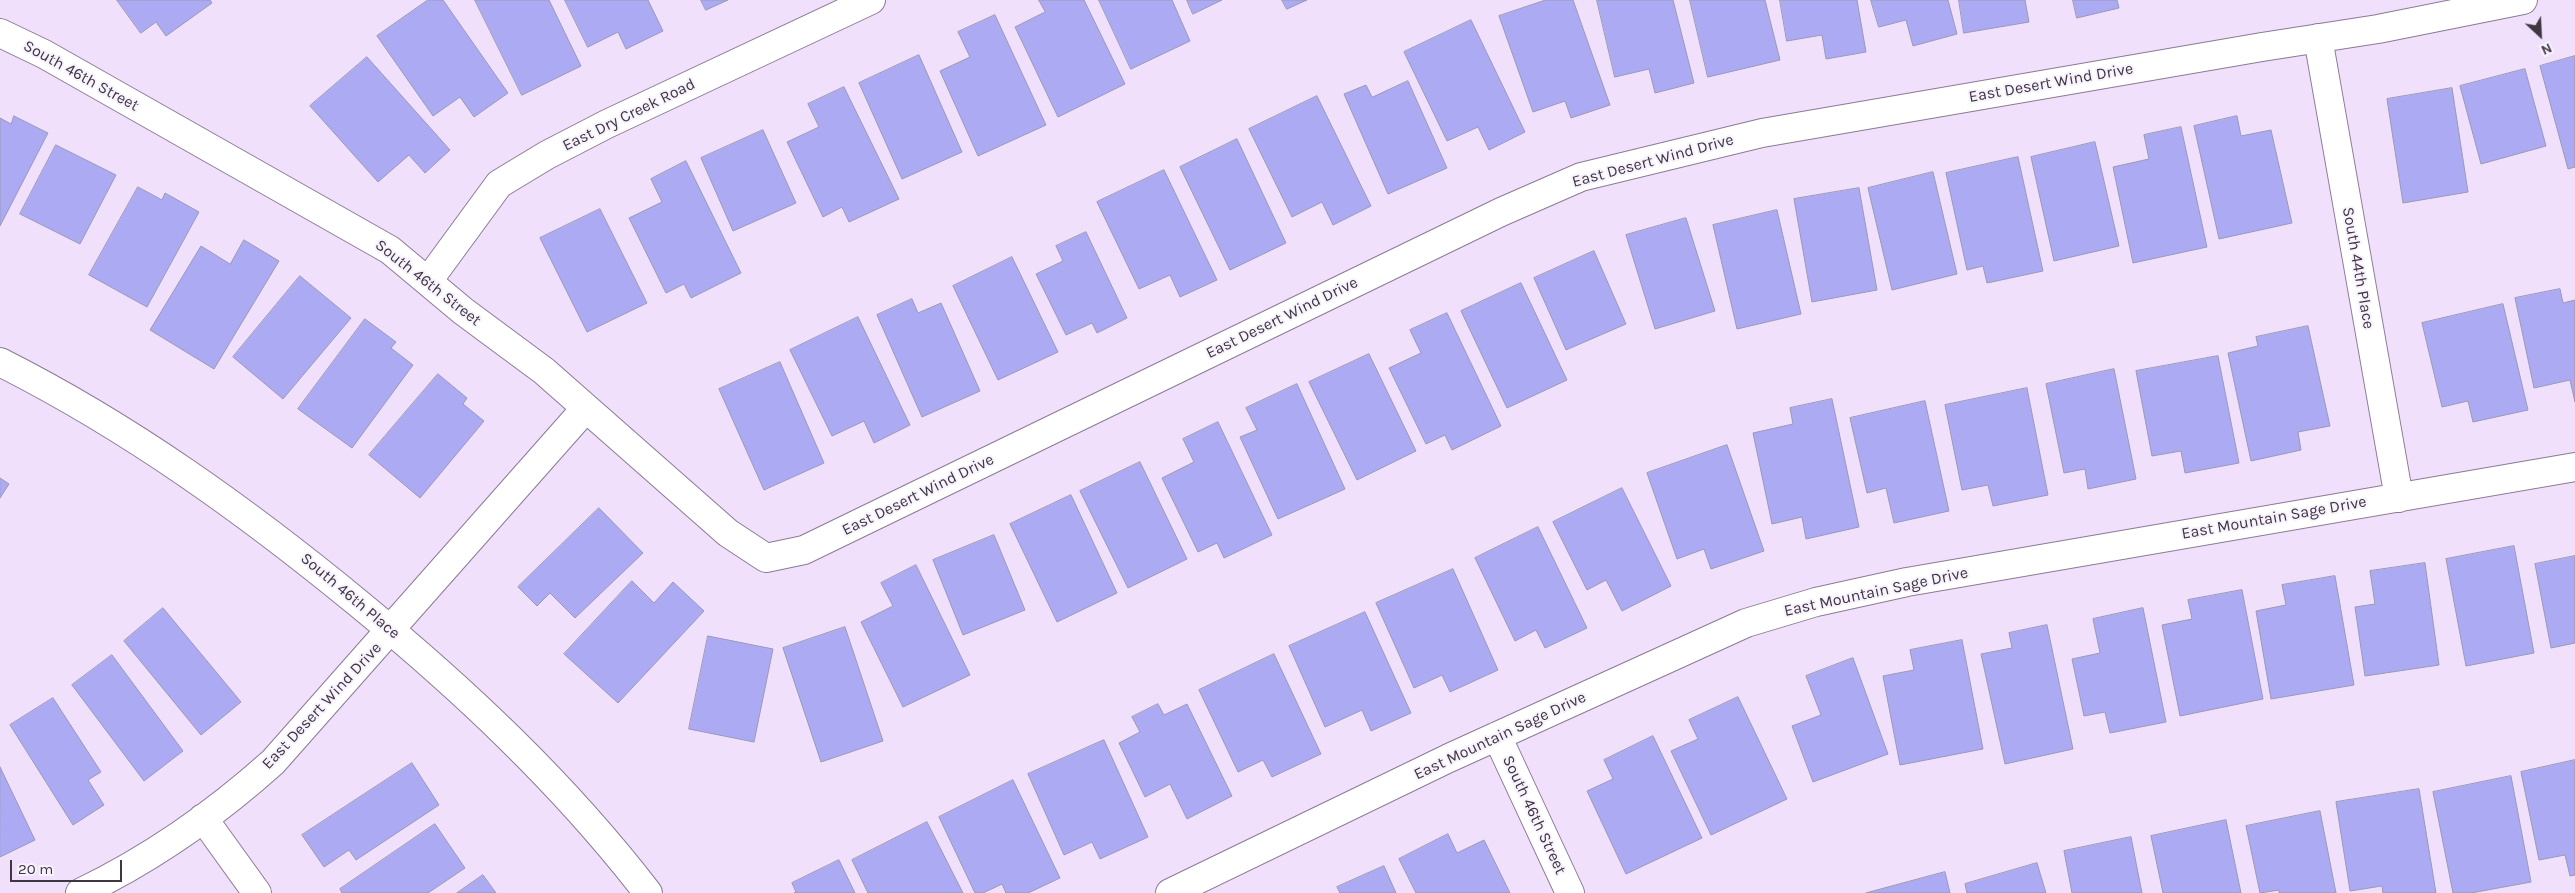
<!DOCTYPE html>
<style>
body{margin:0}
#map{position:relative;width:2575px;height:893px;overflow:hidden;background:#f1e0fc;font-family:Karla,sans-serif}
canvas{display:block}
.north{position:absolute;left:2515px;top:10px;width:50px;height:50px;-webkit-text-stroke:4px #f8f2fd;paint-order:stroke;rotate:155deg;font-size:14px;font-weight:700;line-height:20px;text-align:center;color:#3e3742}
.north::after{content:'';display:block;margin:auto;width:18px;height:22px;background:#3e3742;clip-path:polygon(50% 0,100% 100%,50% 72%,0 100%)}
.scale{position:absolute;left:10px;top:860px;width:112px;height:22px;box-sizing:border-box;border:2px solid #3e3742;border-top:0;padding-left:6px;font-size:15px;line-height:18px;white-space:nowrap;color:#3e3742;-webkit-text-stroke:4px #f8f2fd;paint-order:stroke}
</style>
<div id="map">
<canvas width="2575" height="893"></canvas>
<div class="north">N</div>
<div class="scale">20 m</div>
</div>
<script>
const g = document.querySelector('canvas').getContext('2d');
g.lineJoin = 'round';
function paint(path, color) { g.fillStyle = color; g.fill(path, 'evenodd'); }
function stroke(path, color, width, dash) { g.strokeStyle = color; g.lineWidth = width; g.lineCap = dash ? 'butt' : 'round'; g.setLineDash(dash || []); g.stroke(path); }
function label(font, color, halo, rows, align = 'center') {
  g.font = font + ' Karla,sans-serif'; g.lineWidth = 4; g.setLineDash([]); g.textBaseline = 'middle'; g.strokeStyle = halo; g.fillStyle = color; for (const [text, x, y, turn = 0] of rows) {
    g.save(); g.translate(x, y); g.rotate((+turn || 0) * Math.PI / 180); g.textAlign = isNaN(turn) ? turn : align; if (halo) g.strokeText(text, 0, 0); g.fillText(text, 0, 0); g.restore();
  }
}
const building = new Path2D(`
 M117,0H210L212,3L166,36L156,22L141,33Z
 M428,0H443L508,93L474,117L460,97L433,116L377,36Z
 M475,0H549L581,66L522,95Z
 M565,0H648L663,31L626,49L618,32L588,47Z
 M701,0H728L706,10Z
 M1039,0H1084L1125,84L1058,117L1015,27L1045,12Z
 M1099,0H1172L1190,41L1131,69Z
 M1187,0H1222L1193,14Z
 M1282,0H1307L1287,9Z
 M1546,0H1573L1610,105L1571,118L1565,101L1533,112L1499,16Z
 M1597,0H1673L1694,83L1655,93L1649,69L1615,77Z
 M1690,0H1765L1780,60L1708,77Z
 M1780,0H1857L1866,52L1826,59L1822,35L1787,41Z
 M1871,0H1948L1957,34L1913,46L1906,20L1879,27Z
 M1959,0H2025L2029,22L1964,33Z
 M2073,0H2117L2119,8L2077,18Z
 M995,15L1046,125L978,156L940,71L970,57L958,32Z
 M1471,20L1525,132L1489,150L1478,127L1447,141L1404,52Z
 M919,55L962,152L902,179L859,83Z
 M2575,56V167L2568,169L2540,66Z
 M367,57L450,150L425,173L409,155L378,182L310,106Z
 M2525,69L2546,146L2481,164L2460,86Z
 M1408,81L1447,168L1388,194L1344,94L1366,85L1372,97Z
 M844,87L899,199L849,222L842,207L823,217L787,142L819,127L808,104Z
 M2452,88L2468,192L2403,203L2387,99Z
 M1317,96L1371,206L1333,225L1322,202L1292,217L1249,129Z
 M14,116L48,133L0,226V118L11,124Z
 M2237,116L2241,136L2271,130L2292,223L2219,239L2194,126Z
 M2181,127L2207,247L2133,263L2113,167L2149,159L2144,135Z
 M763,130L796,203L733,231L701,158Z
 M1237,139L1286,243L1230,270L1180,167Z
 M2095,142L2119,246L2054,261L2031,157Z
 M56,145L116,175L80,244L20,214Z
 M2018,157L2043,271L1987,283L1983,266L1967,270L1946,173Z
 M686,161L741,273L691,298L684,284L666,293L629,218L662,202L651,179Z
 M1164,170L1217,280L1180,297L1170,275L1139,289L1097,202Z
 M1933,172L1957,274L1892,290L1868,188Z
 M138,187L162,200L165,193L199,212L147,307L89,275Z
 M1859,188L1877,290L1812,302L1794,199Z
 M600,209L647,303L587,332L540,238Z
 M1777,210L1801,314L1737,329L1713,225Z
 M1686,218L1715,311L1655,329L1626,235Z
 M1086,232L1127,318L1097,333L1092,323L1066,335L1036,274L1063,261L1056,246Z
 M244,240L279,261L214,369L150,330L201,246L230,264Z
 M1594,251L1626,324L1566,350L1534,278Z
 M1012,257L1058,352L998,380L953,286Z
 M300,276L351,318L283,399L233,357Z
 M1521,283L1567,380L1507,408L1461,311Z
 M2560,289L2563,303L2575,300V402L2570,380L2534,388L2515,298Z
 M912,299L918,313L941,303L980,391L922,417L877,315Z
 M2503,304L2528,410L2473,422L2468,401L2442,407L2422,323Z
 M1447,313L1501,426L1452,450L1445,435L1426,444L1389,368L1421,353L1410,330Z
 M858,317L910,425L874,443L864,421L832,436L790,350Z
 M365,319L396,342L391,348L413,365L352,448L298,409Z
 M2308,326L2330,426L2298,432L2301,450L2251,461L2228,353L2258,346L2256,337Z
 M1369,354L1416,451L1357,480L1309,382Z
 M2218,356L2239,463L2185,473L2181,451L2152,456L2136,371Z
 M780,362L824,463L764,490L719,389Z
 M2114,369L2136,479L2088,489L2085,469L2064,473L2046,384Z
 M438,374L467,398L463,404L484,421L420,498L369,455Z
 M1297,384L1345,489L1278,519L1240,437L1257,430L1246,408Z
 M2027,388L2048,495L1993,506L1988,485L1962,490L1945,405Z
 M1832,399L1859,527L1806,539L1802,517L1772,524L1753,433L1793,424L1790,408Z
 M1925,401L1949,511L1894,523L1886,488L1867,493L1850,418Z
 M1218,422L1272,535L1224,558L1217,543L1198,552L1162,478L1194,462L1183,439Z
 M1727,445L1764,551L1711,569L1704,549L1677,559L1647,473Z
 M1140,462L1187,559L1128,588L1080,491Z
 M0,478L9,484L0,498Z
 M1622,488L1671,586L1622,611L1606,580L1587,590L1553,522Z
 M1071,495L1117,593L1057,622L1010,524Z
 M599,508L643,553L575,618L550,593L537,606L518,587Z
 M1538,527L1587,628L1545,648L1536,630L1515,641L1475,558Z
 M994,535L1025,610L963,635L933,560Z
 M2514,546L2534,653L2466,666L2446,559Z
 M2575,556V643L2551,648L2535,564Z
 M2425,563L2439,665L2365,676L2355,607L2375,604L2370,571Z
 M916,565L970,675L903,707L861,622L893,606L881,583Z
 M1453,569L1498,670L1450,692L1442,675L1414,688L1376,603Z
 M2335,576L2354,685L2271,699L2256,611L2286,605L2282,585Z
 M632,581L654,603L673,582L704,611L618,703L564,654Z
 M2242,590L2263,699L2180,716L2162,625L2192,619L2188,600Z
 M163,608L241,702L201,735L124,641Z
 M2143,608L2166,722L2110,733L2105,712L2084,716L2072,659L2100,653L2093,619Z
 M1365,612L1411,713L1371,731L1362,710L1325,727L1289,646Z
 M2047,625L2073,749L2005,764L1981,654L2012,648L2009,633Z
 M845,627L883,741L821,762L783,648Z
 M708,636L773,649L754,742L689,729Z
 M1962,640L1983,749L1900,765L1883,676L1914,670L1910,650Z
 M1274,654L1321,754L1272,777L1263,760L1238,772L1199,690Z
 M112,655L183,751L144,781L72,685Z
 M1853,658L1888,754L1813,782L1792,726L1821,715L1806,676Z
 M1738,697L1787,799L1711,835L1671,751L1698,739L1689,720Z
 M53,698L101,772L88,780L104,805L73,825L10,725Z
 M1158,704L1164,715L1187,704L1232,796L1187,819L1170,784L1145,797L1119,743L1140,732L1132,717Z
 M1653,736L1702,838L1626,874L1587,791L1613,779L1604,760Z
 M1104,740L1148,837L1100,859L1092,842L1064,855L1028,774Z
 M2575,760V875L2570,876L2565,855L2539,860L2521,772Z
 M412,763L439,805L356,860L349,850L324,867L302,835Z
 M0,767L35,840L0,857Z
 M2511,776L2531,882L2471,893H2453L2433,792Z
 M1013,780L1060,878L1028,893H1006L1002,884L983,893H975L939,817Z
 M2419,789L2436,893H2383L2382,886L2350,891L2336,802Z
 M2320,811L2336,893H2279V890L2260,893L2246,826Z
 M2226,820L2241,893H2163L2151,836Z
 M927,822L963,893H868L852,860Z
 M435,824L465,868L428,893H342L340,889Z
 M1448,834L1457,853L1484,840L1510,893H1416L1399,859Z
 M2131,837L2142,893H2072L2064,851Z
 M839,860L855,893H794L796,892L792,883Z
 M2037,863L2046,893H1967L1965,884Z
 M1384,866L1396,893H1340L1337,887Z
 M1945,872L1950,893H1866Z
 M483,875L496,893H457Z`);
paint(building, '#acaaf3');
stroke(building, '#9999b6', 1);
const street = new Path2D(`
 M0,33L44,54L390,250L463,311L544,371L728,533L766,558L804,550L1501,212L1581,177L1762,133L2262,47L2378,29L2523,0
 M2318,38L2399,498
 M428,281L499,184L547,155L607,124L871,0
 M1497,736L1570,893
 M203,818L257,893
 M80,893C151,859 215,814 273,762L586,408
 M1170,893L1449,758L1746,623L1816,602L1907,582L2575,467`);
const secondary = new Path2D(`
 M0,362C129,427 246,511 358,603C464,690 564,784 648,893`);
stroke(street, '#8b7b94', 30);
stroke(secondary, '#8b7b94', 30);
stroke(street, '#fff', 28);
stroke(secondary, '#fff', 28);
label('16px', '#3e3742', '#f8f2fd', [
 ["South 46th Street",81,76,29],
 ["East Desert Wind Drive",2051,83,-10],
 ["East Dry Creek Road",629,115,-26],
 ["East Desert Wind Drive",1653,161,-15],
 ["South 44th Place",2358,268,80],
 ["South 46th Street",428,283,38],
 ["East Desert Wind Drive",1282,318,-26],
 ["East Desert Wind Drive",918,495,-26],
 ["East Mountain Sage Drive",2274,518,-10],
 ["East Mountain Sage Drive",1876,592,-12],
 ["South 46th Place",350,596,40],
 ["East Desert Wind Drive",322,706,-47],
 ["East Mountain Sage Drive",1500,736,-25],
 ["South 46th Street",1534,815,65]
]);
</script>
